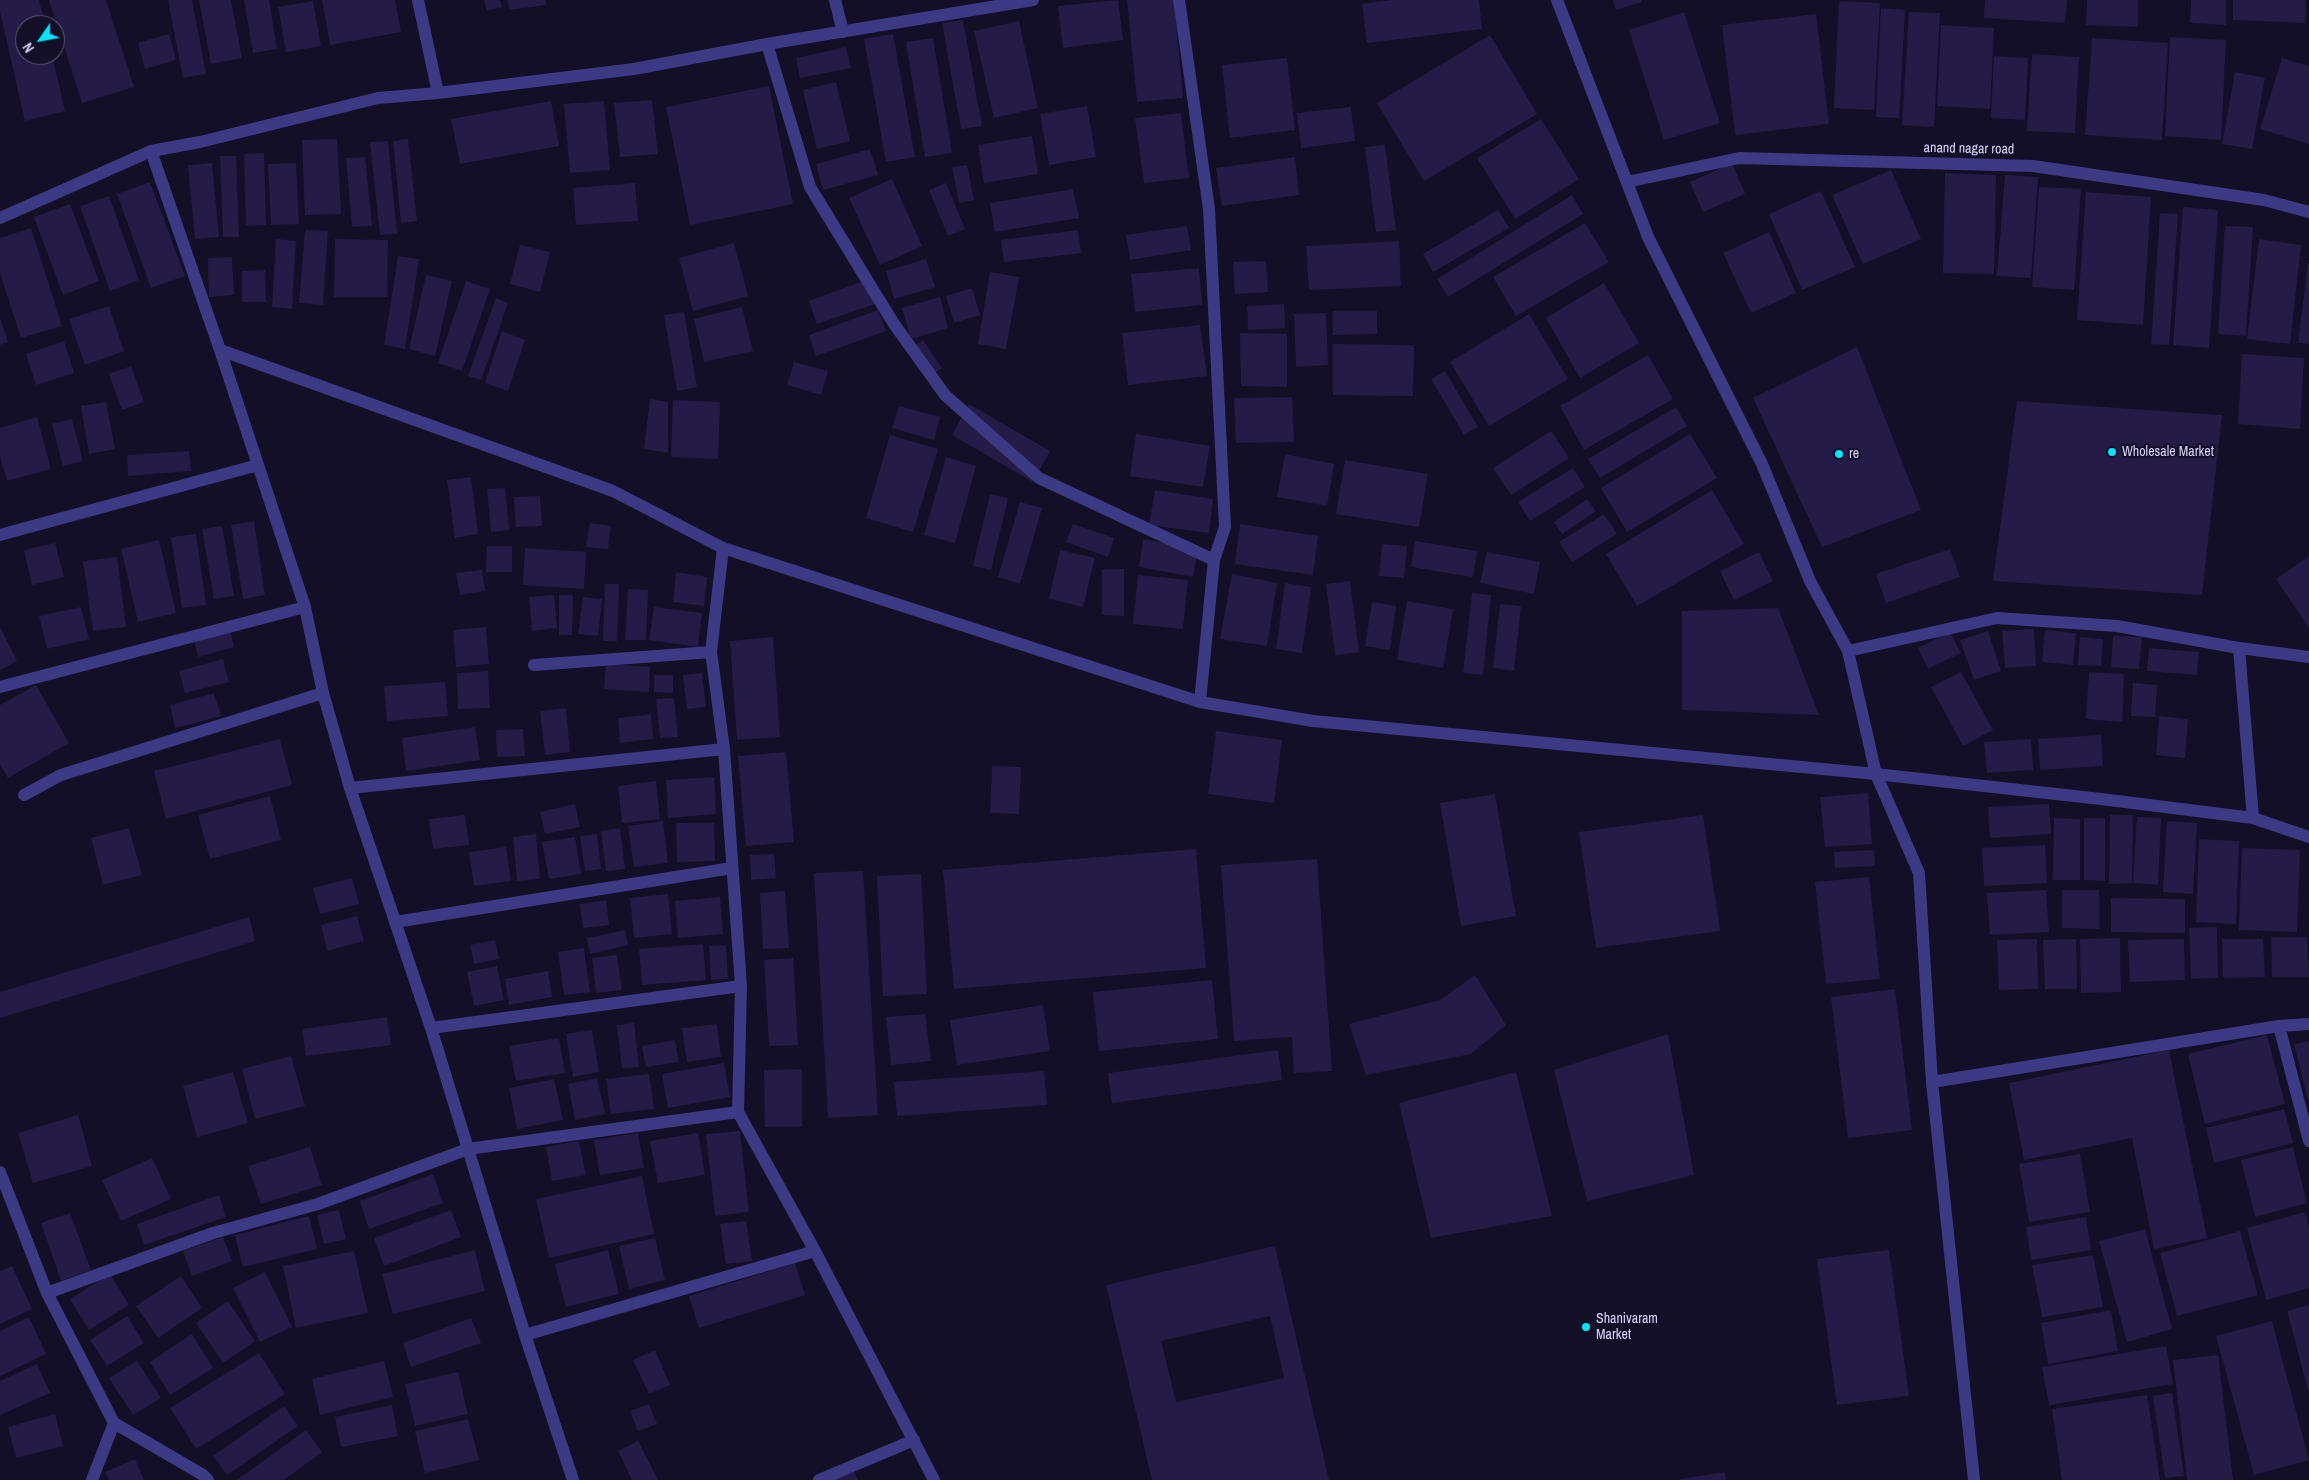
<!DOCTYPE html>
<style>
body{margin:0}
#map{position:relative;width:2309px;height:1480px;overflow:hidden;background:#130f26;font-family:"Archivo Narrow",sans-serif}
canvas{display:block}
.north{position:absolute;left:15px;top:15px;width:50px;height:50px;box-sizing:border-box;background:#130f26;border:1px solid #625e7d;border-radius:50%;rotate:237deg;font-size:14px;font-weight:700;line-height:20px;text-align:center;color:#d9d4ff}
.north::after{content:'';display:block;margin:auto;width:18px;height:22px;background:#00e5ff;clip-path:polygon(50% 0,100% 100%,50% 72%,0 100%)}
</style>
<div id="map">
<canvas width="2309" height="1480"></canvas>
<div class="north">N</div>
</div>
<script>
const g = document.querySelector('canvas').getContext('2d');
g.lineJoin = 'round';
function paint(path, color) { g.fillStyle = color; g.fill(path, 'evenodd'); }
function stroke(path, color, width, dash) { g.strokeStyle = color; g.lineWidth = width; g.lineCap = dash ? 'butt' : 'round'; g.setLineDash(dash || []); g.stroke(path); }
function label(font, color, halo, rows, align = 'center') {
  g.font = font + ' "Archivo Narrow",sans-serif'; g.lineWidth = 4; g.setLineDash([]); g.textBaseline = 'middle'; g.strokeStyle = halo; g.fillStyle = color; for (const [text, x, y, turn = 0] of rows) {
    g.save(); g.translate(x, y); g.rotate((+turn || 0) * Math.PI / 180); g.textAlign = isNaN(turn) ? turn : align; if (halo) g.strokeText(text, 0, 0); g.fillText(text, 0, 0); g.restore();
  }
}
paint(new Path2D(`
 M0,0H39L45,25H25V55H52L65,111L25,121L0,12Z
 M49,0H106L134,87L82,103Z
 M168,0H192L206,74L183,78Z
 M199,0H231L242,58L211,64Z
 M244,0H269L277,49L253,53Z
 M322,0H395L401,32L330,45Z
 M484,0H500L502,7L487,11Z
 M508,0H546V5L509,10Z
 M1118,0L1123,40L1063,48L1058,6Z
 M1127,0H1174L1183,98L1137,102Z
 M1392,0H1479L1482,29L1367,43L1362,4Z
 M1613,0H1641L1642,2L1616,10Z
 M1985,0H2067L2065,23L1984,18Z
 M2087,0H2138V27L2086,25Z
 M2191,0H2226V25L2190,23Z
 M2233,0H2306L2305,23L2233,20Z
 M313,1L321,46L286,52L278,7Z
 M1839,1L1880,3L1874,110L1834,108Z
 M1881,8L1905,10L1899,118L1876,117Z
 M1684,12L1720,123L1664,140L1629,30Z
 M1909,12L1940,13L1934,127L1902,125Z
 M1816,14L1829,124L1735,135L1722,25Z
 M963,20L982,126L961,129L942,23Z
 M1019,21L1038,108L994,118L974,31Z
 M1941,25L1994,28L1990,109L1937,106Z
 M169,34L176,60L145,69L138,43Z
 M893,34L915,157L886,162L864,39Z
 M1490,35L1537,114L1424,181L1377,103Z
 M2170,37L2226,40L2221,140L2165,136Z
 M933,38L952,153L925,157L906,42Z
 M2092,38L2168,43L2162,140L2085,135Z
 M846,47L851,68L800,78L796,58Z
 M2032,54L2079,57L2075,133L2027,131Z
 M1994,56L2028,58L2025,120L1991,118Z
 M1287,58L1295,130L1230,138L1222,65Z
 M2282,58L2309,66V144L2260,129Z
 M2235,72L2265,78L2252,149L2222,144Z
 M836,82L850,141L817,149L803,90Z
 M769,86L793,204L690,225L666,107Z
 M652,100L658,154L620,157L614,103Z
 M551,101L559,146L460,164L451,119Z
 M604,101L610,170L570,173L564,104Z
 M1087,106L1096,157L1049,165L1040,114Z
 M1351,107L1355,141L1301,148L1297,113Z
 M1181,113L1189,178L1144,183L1135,118Z
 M1541,119L1579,179L1515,219L1477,158Z
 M1032,136L1038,174L984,183L978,145Z
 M337,139L341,214L305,215L302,140Z
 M408,139L417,221L401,223L393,141Z
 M388,141L397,234L380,235L370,142Z
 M1385,145L1396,230L1376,232L1365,147Z
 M870,149L878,175L823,190L816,164Z
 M264,153L266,225L246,226L244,154Z
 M220,156H236L239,237H223Z
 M365,157L372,226L352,227L346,158Z
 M1295,157L1299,195L1222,206L1216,168Z
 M212,163L219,237L195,239L188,165Z
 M296,163L299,224L271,225L268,164Z
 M1732,163L1745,194L1703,212L1690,182Z
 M967,165L974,200L959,203L952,167Z
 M1891,170L1921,239L1863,264L1832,195Z
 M1945,173L1996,175L1994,274L1943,273Z
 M2005,175L2038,177L2031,278L1997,276Z
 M892,179L922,246L880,265L849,198Z
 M150,182L185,276L151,288L117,194Z
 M635,183L638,221L576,225L573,188Z
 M946,183L965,229L948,236L929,190Z
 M2039,187L2081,189L2074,290L2032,287Z
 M1073,189L1079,218L995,232L990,203Z
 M1821,191L1855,267L1802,290L1769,214Z
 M2086,192L2151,197L2143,325L2077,320Z
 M1572,195L1583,214L1448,297L1437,279Z
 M109,196L139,280L110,291L80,206Z
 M70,204L99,281L63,295L34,217Z
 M2183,207L2218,210L2209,348L2173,345Z
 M1498,210L1509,228L1433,272L1423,254Z
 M2160,213L2178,214L2169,345L2151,344Z
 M1585,223L1609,262L1516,316L1493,277Z
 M1187,226L1191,250L1130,260L1126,235Z
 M2225,226L2253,227L2246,336L2218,334Z
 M31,228L62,326L21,338L0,273V238Z
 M305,230L328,231L323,305L299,303Z
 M1078,230L1081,253L1004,262L1001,240Z
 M1769,232L1796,293L1751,313L1723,253Z
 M276,239L296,241L292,309L272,307Z
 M335,239L388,240L387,297H334Z
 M2259,239L2301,245L2290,344L2247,339Z
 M1399,241L1401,286L1309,290L1306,246Z
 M734,243L748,296L693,311L679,258Z
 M520,245L550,252L540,292L510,284Z
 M398,256L419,259L405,349L384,345Z
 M232,257L234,295L209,297L208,258Z
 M926,259L935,287L894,299L886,271Z
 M1266,261L1268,292L1235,294L1233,262Z
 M2308,263H2309V344L2298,343Z
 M1199,268L1202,305L1135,312L1131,274Z
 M265,270L266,302H242V271Z
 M990,272L1019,277L1006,349L978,344Z
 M426,275L452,281L435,356L409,349Z
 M866,280L875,304L817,324L809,301Z
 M466,281L490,289L462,371L438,363Z
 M1604,283L1639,343L1580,378L1546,318Z
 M972,288L980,315L954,323L946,296Z
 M940,297L948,328L911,339L902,308Z
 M496,298L508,303L481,380L468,376Z
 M1284,304L1285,328L1248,330L1247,306Z
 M109,306L124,351L85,365L69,319Z
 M742,307L753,351L704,362L694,319Z
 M878,310L886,331L816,356L809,335Z
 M1333,311H1377V334L1333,335Z
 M684,312L697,387L677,391L664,315Z
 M1326,313L1328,365L1296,367L1294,314Z
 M1529,314L1568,379L1489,426L1450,362Z
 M0,318L8,342L0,345Z
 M1200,325L1207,376L1128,385L1122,333Z
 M502,331L525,340L508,391L485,383Z
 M1240,333L1287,334V387L1241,386Z
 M923,340L942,368L927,378L908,350Z
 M64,341L74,373L36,385L26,354Z
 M1333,344L1414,345L1413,396L1333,395Z
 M1857,347L1921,510L1822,547L1753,398Z
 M2242,354L2304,358L2300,429L2238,424Z
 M1648,355L1673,399L1584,450L1560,406Z
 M794,362L828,371L821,395L787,385Z
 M131,366L144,402L122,410L109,374Z
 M1445,371L1478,427L1464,435L1431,379Z
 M1292,397L1294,442L1236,443L1234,398Z
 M650,399L668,402V453L644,449Z
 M673,400L720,402L718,459L671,457Z
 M2017,401L2222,415L2202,595L1993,581Z
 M106,402L115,449L89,454L81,406Z
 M969,404L1050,451L1033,482L952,435Z
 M899,406L940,417L934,440L892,428Z
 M1676,407L1687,426L1600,478L1588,459Z
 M37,417L51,469L7,481L0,456V428Z
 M72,419L83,461L63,466L52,424Z
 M1551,431L1569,458L1511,495L1493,468Z
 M1136,434L1210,446L1203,487L1130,476Z
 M1690,434L1717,478L1627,532L1601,488Z
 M890,435L938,449L913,532L866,518Z
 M189,451L191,471L128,476L127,455Z
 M1285,454L1334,464L1327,506L1277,497Z
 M946,457L976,466L955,543L924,535Z
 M1345,460L1428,474L1419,527L1336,514Z
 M1573,468L1585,487L1530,521L1518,502Z
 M471,477L478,534L455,538L447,480Z
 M505,488L509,530L491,532L487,489Z
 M1155,490L1213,499L1209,533L1149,525Z
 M1712,490L1744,544L1637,606L1606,554Z
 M990,494L1008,498L991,570L973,566Z
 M540,496L542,526L516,527L514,497Z
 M1587,499L1596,511L1562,534L1554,522Z
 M1020,502L1042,508L1020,584L998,577Z
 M1604,514L1617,534L1572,562L1559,542Z
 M254,521L265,595L243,599L231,525Z
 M590,523L611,526L608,549L586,547Z
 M1073,524L1114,538L1108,557L1066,542Z
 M1240,524L1318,536L1313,575L1235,564Z
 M222,526L234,596L214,599L202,529Z
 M196,534L206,605L182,608L171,537Z
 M1143,539L1198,549L1193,577L1139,567Z
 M159,540L176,613L138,622L121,549Z
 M1415,541L1477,551L1473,577L1411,567Z
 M55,543L64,577L32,585L24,550Z
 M1382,544L1407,546L1404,578L1379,576Z
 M487,546H512V572H486Z
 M525,548L586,552L584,589L523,585Z
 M1950,549L1960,577L1886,603L1876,574Z
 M1060,550L1095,558L1083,607L1049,599Z
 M1487,552L1540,562L1534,594L1480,583Z
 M1759,552L1773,581L1734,600L1720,571Z
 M2309,556V628L2276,579Z
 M117,557L126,627L93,631L83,561Z
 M1102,569H1124V616L1102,615Z
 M482,570L485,591L460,595L456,573Z
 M676,572L707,577L704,606L673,602Z
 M1232,574L1277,583L1267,646L1220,639Z
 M1138,575L1188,580L1183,629L1133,624Z
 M1350,581L1359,652L1335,655L1326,584Z
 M1285,583L1311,587L1302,653L1276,649Z
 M605,584H619L617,641H603Z
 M628,589L648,590L646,640H625Z
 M1472,593L1491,595L1483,675L1463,673Z
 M554,595L557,628L532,631L529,597Z
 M559,595H573L572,635H559Z
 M583,597L602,599L598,636L578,634Z
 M1407,601L1453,609L1443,668L1397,660Z
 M1372,602L1396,606L1390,650L1365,646Z
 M1500,604L1521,606L1514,671L1493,668Z
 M81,607L89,639L47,649L39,616Z
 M654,607L702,613L698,647L649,640Z
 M1778,608L1819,715L1682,710V611Z
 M0,627L17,661L0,670Z
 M486,627L489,664L456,667L453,630Z
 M2034,629L2036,666L2005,668L2002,631Z
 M230,630L234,647L198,657L194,639Z
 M2045,630L2076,633L2073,665L2042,662Z
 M1988,631L2001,671L1974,680L1960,640Z
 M1950,632L1961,653L1928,669L1918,648Z
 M2113,636L2142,637L2139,669L2111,667Z
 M773,637L780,737L737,740L730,641Z
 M2080,637L2103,639L2101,666L2078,665Z
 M2149,648L2199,652L2197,675L2147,671Z
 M223,659L229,682L185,693L179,671Z
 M606,664L650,667L649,692L604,689Z
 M488,671L490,708L458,709L457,673Z
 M1961,672L1993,730L1963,746L1931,687Z
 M2089,672L2124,674L2122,722L2086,719Z
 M702,673L706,707L687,709L683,675Z
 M654,675H673V693L654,692Z
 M445,682L448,716L387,721L384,686Z
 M2133,683L2157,685L2155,717L2131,716Z
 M36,685L69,743L8,778L0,764V705Z
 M214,693L221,716L175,728L170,705Z
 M674,698L678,737L660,738L656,699Z
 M566,708L570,752L545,755L540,711Z
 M651,714L653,739L620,743L618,718Z
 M2159,716L2188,719L2185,758L2156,755Z
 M475,727L480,760L406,771L402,738Z
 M523,729L525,756L497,757L496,730Z
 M1216,731L1282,740L1274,803L1208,794Z
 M2101,735L2103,766L2040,770L2038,739Z
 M280,739L292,785L166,819L154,771Z
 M2031,739L2033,770L1987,773L1984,742Z
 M786,752L794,842L746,846L738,756Z
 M992,766L1021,767L1019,814L990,813Z
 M714,777L716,814L668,818L666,780Z
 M656,781L660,819L622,823L618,786Z
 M1868,793L1872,844L1825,847L1820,797Z
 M1495,794L1516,916L1461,926L1440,803Z
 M270,796L281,840L210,859L198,815Z
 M575,804L580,827L545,834L540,812Z
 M2049,804L2051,834L1990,838L1988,807Z
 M465,815L469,845L433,849L429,819Z
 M1703,815L1720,931L1596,948L1579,832Z
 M2110,815H2133L2132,883L2109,884Z
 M2137,817L2161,818L2158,885L2133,883Z
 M2054,818L2080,819V880H2053Z
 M2084,818H2105V881L2084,880Z
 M663,821L668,863L634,867L628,826Z
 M2167,821L2197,823L2193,894L2163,892Z
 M676,823H714L715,861L677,862Z
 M129,828L142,875L103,885L91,838Z
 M620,828L625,869L606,871L601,831Z
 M536,834L540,879L517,881L513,837Z
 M597,834L601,869L585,871L580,836Z
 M575,837L581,874L549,879L542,842Z
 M2199,839L2239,841L2236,924L2196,922Z
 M2045,845L2047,883L1984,886L1982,848Z
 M506,847L511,881L474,886L469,852Z
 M2242,848L2300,850L2297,932L2239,930Z
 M1196,849L1206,968L954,989L943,870Z
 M1874,850L1875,866L1835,868L1834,852Z
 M774,854L776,878L751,880L750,855Z
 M1317,859L1332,1071L1294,1073L1292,1037L1234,1041L1221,865Z
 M863,871L878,1115L828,1118L814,873Z
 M921,874L927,994L883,996L877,876Z
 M1869,877L1880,979L1826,984L1815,882Z
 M352,878L359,904L320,914L313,888Z
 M2046,890L2049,932L1990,935L1987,893Z
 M2062,890H2099V929L2062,928Z
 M785,891L789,948L763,949L760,893Z
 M668,894L672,934L634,938L630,898Z
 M720,897L723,934L678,938L675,901Z
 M2111,898L2185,899V933L2111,932Z
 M606,900L609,925L583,928L580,904Z
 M357,916L364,941L327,951L321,925Z
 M249,917L255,941L0,1018V992Z
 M2217,927L2218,978L2191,979L2189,928Z
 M625,930L628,945L590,954L587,938Z
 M2271,937H2307L2309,977H2272Z
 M2120,938L2121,992L2081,993L2080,939Z
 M2037,939L2038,989L1999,990L1997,940Z
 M2076,939L2077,989H2045L2043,940Z
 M2184,939L2185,980L2130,982L2128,940Z
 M2222,939H2263L2265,977L2223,978Z
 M495,940L499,959L474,964L470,945Z
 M703,944L706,980L642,985L639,949Z
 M726,945L728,979L711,980L709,946Z
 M584,948L590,992L564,995L558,952Z
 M617,955L622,990L596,993L592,958Z
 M793,958L798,1045L769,1046L764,960Z
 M497,966L504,1000L474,1006L467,972Z
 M548,971L552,997L509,1005L505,979Z
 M1475,975L1506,1025L1471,1054L1366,1075L1349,1024L1440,1000Z
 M1212,980L1218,1039L1099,1051L1093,992Z
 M1895,989L1912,1130L1848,1138L1831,997Z
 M1043,1005L1050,1051L957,1065L950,1020Z
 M925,1014L931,1061L891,1065L886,1017Z
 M387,1017L391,1045L306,1056L302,1029Z
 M634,1023L639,1067L622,1068L617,1025Z
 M717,1024L721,1057L687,1062L682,1028Z
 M592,1030L599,1072L573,1077L566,1034Z
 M1668,1034L1694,1175L1587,1201L1554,1070Z
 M2267,1035L2285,1104L2205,1124L2188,1054Z
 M559,1038L565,1073L516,1081L509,1046Z
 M675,1040L679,1062L646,1067L642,1046Z
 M2309,1041V1099H2308L2294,1044Z
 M1278,1050L1282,1080L1112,1103L1108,1073Z
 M2169,1050L2207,1238L2154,1249L2132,1138L2024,1160L2009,1083Z
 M291,1056L305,1106L255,1119L242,1069Z
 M724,1063L730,1097L668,1108L662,1074Z
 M802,1069V1127H765L764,1070Z
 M1044,1071L1047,1105L897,1116L894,1082Z
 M233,1072L248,1123L197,1137L183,1086Z
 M1516,1072L1552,1216L1431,1238L1399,1103Z
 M649,1074L654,1109L611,1114L606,1079Z
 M597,1078L605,1114L575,1120L568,1084Z
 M554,1079L563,1120L517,1129L509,1088Z
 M2284,1109L2293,1143L2214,1163L2206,1128Z
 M78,1115L92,1166L33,1183L18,1133Z
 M740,1131L749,1212L715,1216L706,1134Z
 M638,1133L644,1168L600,1175L594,1140Z
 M698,1133L705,1175L658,1183L650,1141Z
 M579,1141L586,1175L552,1181L546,1147Z
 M310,1147L322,1185L261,1204L248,1166Z
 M2293,1147L2307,1203L2255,1217L2241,1160Z
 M2080,1154L2090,1212L2029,1222L2019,1164Z
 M152,1158L171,1199L121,1221L102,1180Z
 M433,1174L443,1203L369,1229L360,1201Z
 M642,1176L654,1234L549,1258L536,1199Z
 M219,1195L226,1217L144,1245L137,1224Z
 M339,1210L346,1239L324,1244L317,1215Z
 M451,1210L461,1237L384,1266L374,1238Z
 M2305,1212L2309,1228V1288L2266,1300L2247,1228Z
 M70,1213L91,1270L61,1281L41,1223Z
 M309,1216L317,1249L243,1267L235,1235Z
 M2086,1217L2091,1250L2031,1260L2026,1227Z
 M746,1221L752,1261L726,1264L720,1224Z
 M2145,1229L2172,1329L2127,1342L2099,1241Z
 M2240,1231L2258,1295L2177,1316L2160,1253Z
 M223,1237L232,1261L192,1276L183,1251Z
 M655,1238L665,1280L629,1289L619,1246Z
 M1275,1246L1329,1480H1152L1106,1285ZM1270,1316L1284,1378L1176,1402L1161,1341Z
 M475,1250L485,1291L393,1314L382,1274Z
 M608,1250L619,1294L566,1307L555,1264Z
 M1889,1250L1909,1396L1837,1405L1817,1259Z
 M354,1251L368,1313L296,1328L283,1266Z
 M2093,1255L2103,1307L2042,1317L2032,1265Z
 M795,1263L805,1295L699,1328L689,1296Z
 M12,1266L32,1309L0,1324V1271Z
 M265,1272L292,1327L260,1342L233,1288Z
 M110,1274L129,1305L89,1330L70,1299Z
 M181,1276L202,1308L158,1338L136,1306Z
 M228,1301L255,1341L223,1363L196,1323Z
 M2309,1305V1390H2308L2287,1311Z
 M2111,1310L2118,1351L2048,1364L2041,1323Z
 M127,1316L144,1343L107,1366L90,1340Z
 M29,1317L46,1354L0,1376V1331Z
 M471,1318L481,1343L411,1367L403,1343Z
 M2272,1321L2309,1460L2254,1475L2216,1336Z
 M192,1334L213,1368L170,1395L150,1362Z
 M2166,1346L2173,1384L2049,1405L2042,1367Z
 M655,1350L670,1385L649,1394L633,1360Z
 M259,1353L285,1394L196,1449L170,1408Z
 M2218,1355L2233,1480H2187L2173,1360Z
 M137,1361L161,1398L133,1415L109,1378Z
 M384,1361L393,1397L320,1415L312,1379Z
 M37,1364L50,1393L0,1415V1381Z
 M458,1372L468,1414L415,1426L405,1384Z
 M2172,1393L2184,1476L2165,1478L2153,1396Z
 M2147,1395L2160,1480H2062L2052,1409Z
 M649,1404L657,1424L638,1431L630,1411Z
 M392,1405L398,1436L341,1447L335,1417Z
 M284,1406L298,1426L227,1475L213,1456Z
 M55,1414L63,1446L16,1458L8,1427Z
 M468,1419L479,1460L425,1473L415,1431Z
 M306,1430L322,1452L284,1480H237Z
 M638,1441L658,1480H632L618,1451Z
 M135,1459L144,1480H109L105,1472Z
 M853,1469L858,1480H829Z
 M1725,1472L1726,1480H1680V1479Z`), '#241b47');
stroke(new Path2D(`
 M418,0L438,93
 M835,0L843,32
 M1179,0L1209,209L1225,527L1214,560L1200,702
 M1557,0L1648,237L1762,464L1810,581L1848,651L1876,774L1919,873L1932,1082L1974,1480
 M767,44L810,187L894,324L945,395L1039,478L1214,560
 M151,151L220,350L305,607L323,693L350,788L431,1028L525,1335L573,1480
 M1627,182L1739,158L2033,166L2264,200L2309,212
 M0,218L151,151L200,142L378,98L438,93L634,69L767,44L1033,0
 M220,350L613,491L723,548L1200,702L1313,721L1876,774L2101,799L2253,818L2309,837
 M0,535L258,465
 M723,548L711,652L724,749L741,986L738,1112
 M2239,648L2309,657
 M1848,651L1997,618L2117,626L2239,648L2253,818
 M534,665L711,652
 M0,687L305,607
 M350,788L724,749
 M24,795L61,775L323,693
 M395,922L732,868
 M2279,1026L2309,1141
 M431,1028L741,986
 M1932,1082L2279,1026L2309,1024
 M0,1172L47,1293L114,1423L92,1480
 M47,1293L213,1233L318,1204L468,1149L738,1112L815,1251L934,1480
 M525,1335L815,1251
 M114,1423L203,1475L208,1480
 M819,1480L914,1440`), '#3d3a85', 12);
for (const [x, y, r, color] of [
 [2112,452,5,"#00e5ff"],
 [1839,454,5,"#00e5ff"],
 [1586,1327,5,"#00e5ff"]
]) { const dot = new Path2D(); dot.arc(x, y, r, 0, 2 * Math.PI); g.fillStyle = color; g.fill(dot); stroke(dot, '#130f26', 2); }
label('14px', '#d9d4ff', '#130f26', [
 ["anand nagar road",1969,149,1]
]);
label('14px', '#d9d4ff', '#130f26', [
 ["Wholesale Market",2122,452],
 ["re",1849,454],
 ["Shanivaram",1596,1319],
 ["Market",1596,1335]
], 'left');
</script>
